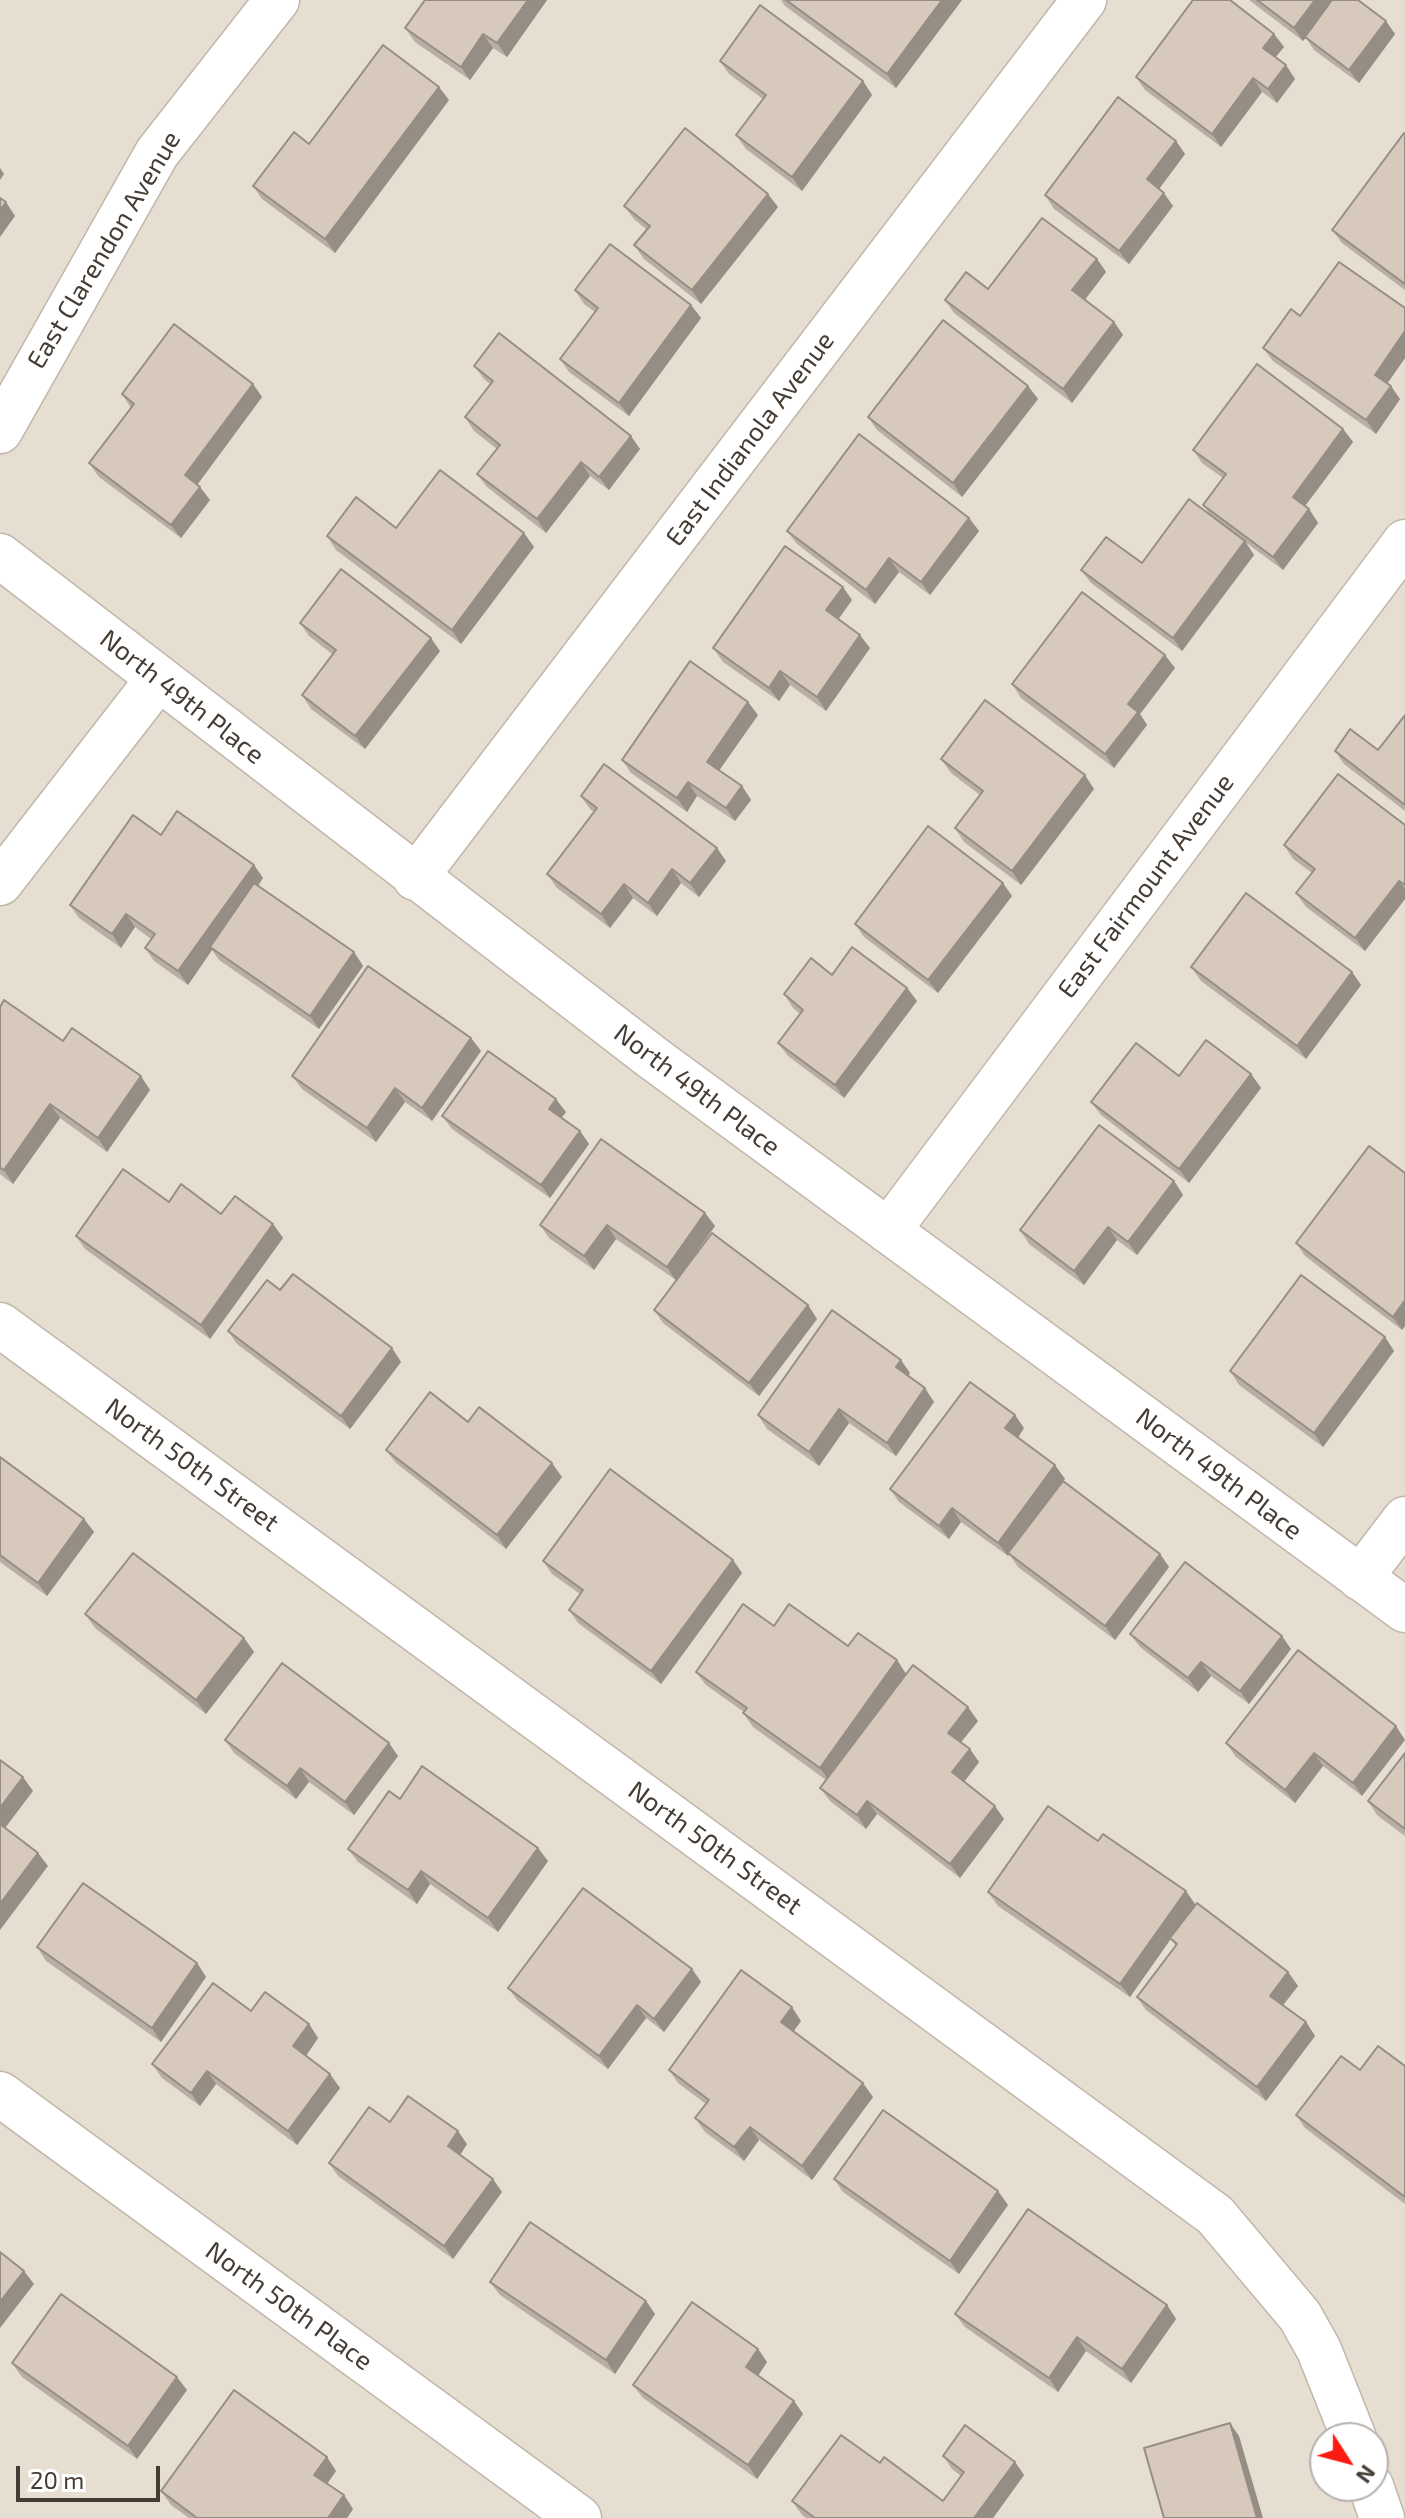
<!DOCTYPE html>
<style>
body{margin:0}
#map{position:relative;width:1405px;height:2518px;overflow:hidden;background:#f2ede4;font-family:"Exo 2",sans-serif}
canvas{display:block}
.north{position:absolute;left:1309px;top:2422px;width:80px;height:80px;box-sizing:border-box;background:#fff;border:2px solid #b5b1ae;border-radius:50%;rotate:126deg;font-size:22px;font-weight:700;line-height:32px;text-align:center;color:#453c34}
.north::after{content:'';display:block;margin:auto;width:28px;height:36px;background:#fd1b11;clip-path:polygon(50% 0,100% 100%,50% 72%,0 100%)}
.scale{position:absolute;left:16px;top:2466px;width:144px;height:36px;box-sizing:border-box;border:4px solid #453c34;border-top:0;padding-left:10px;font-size:24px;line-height:28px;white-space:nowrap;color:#453c34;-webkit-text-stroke:6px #fff;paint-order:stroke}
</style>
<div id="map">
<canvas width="1405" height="2518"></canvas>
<div class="north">N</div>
<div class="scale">20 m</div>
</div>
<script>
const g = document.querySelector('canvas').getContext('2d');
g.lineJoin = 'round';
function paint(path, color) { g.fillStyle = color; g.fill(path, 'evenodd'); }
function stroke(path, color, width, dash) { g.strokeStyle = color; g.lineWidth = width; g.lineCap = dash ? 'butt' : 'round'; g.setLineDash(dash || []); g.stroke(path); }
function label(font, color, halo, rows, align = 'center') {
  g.font = font + ' "Exo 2",sans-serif'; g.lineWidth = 8; g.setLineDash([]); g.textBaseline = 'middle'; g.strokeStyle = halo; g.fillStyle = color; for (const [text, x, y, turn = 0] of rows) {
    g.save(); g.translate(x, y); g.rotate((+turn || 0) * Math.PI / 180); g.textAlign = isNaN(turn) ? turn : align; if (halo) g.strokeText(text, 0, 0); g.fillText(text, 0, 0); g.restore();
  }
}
paint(new Path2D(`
 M0,0H1405V2518H0ZM1325,2438H1373V2486H1325Z`), '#e7ded2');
const minor = new Path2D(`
 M0,431L157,153L277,0
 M0,556L653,1058L1405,1610
 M415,878L1084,0
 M0,883L158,679
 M888,1231L1405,542
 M0,1325L1215,2215L1300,2316L1319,2350L1354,2438
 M1360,1578L1405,1519
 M0,2094L579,2518
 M1371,2486L1382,2518`);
stroke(minor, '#c1b6aa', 47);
stroke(minor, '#fff', 44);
paint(new Path2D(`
 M425,0H547L507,57L493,48L470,80L415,42L405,28Z
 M781,0H962L896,88L785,6Z
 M1249,0H1358L1395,34L1359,83L1314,50L1306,38L1303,41Z
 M1274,34L1284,47L1276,57L1295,79L1277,103L1262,92L1221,147L1145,90L1136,77Z
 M720,61L863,81L872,95L802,191L746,149L736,135L763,99L729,74Z
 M449,100L335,253L262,199L253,186L309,144Z
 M1405,134V290L1342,243L1332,230Z
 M1176,141L1185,154L1159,189L1173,206L1129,264L1054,209L1045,195Z
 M624,206L778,207L701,304L644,259L634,245L647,230L634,219Z
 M1097,259L1106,272L1085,300L1114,322L1123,335L1072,403L954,313L945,300Z
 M575,290L691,305L701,318L629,416L569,372L560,359L595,312L584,304Z
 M1405,308V358L1387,384L1400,399L1376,434L1273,361L1263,348L1300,316Z
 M474,366L640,449L609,490L590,476L546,533L487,487L477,474L497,449L474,431L465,417L490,384L484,379Z
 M253,384L262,397L197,485L210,500L181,538L99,477L89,463L131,408L122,394Z
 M1028,386L1038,399L962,497L877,430L868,417Z
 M1343,429L1353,442L1305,506L1309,509L1318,523L1283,570L1245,542L1254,555L1182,651L1091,583L1081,570L1142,563L1211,516L1203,505L1223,478L1202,463L1193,450Z
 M969,518L979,531L930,595L899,572L875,604L797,544L787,531Z
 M396,528L524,533L534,547L461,644L336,550L327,536Z
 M852,600L838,619L870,648L826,711L790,685L779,701L723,662L713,648Z
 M300,623L440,651L365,749L311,709L302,695L332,654L309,636Z
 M1175,668L1140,714L1147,725L1114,768L1021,698L1012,684Z
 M758,715L719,770L742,786L751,800L735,821L697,796L687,812L631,773L622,760Z
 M1405,715V811L1344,764L1335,751L1378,750Z
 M941,759L1094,789L1021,885L964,842L955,828L980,795L951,773Z
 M581,796L726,861L699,897L681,883L657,916L633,898L610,928L557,888L547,874L594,812L590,809Z
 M1405,825V899L1365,951L1306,907L1296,893L1312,873L1293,859L1284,845Z
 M161,835L254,865L263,878L258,886L354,952L363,966L319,1029L219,960L212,950L188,985L154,961L145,948L151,939L135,927L121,948L79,918L70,905Z
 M1012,896L938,993L864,937L855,924Z
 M1191,967L1352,972L1361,985L1306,1059L1201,981Z
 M832,975L907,988L917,1001L844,1098L788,1056L778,1043L800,1014L793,1008L784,994Z
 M0,1007L150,1090L107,1152L60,1118L13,1184L0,1174Z
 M471,1038L481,1051L432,1121L405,1102L376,1142L302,1089L292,1076Z
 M1251,1074L1261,1088L1189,1183L1101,1115L1091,1102Z
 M566,1112L561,1118L580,1131L589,1144L550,1198L452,1129L442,1116Z
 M1405,1173V1326L1402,1330L1305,1256L1296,1243Z
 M1174,1181L1183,1195L1137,1255L1117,1240L1084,1285L1029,1244L1020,1230Z
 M169,1202L273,1224L283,1238L210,1339L85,1249L76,1236Z
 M705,1213L715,1226L680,1276L808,1305L817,1319L759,1396L663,1323L654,1310L676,1280L616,1239L594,1270L549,1238L540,1225Z
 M228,1331L392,1348L401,1362L350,1429L237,1344Z
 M1385,1337L1394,1351L1323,1447L1239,1385L1230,1371Z
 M910,1373L908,1376L934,1402L896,1456L849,1423L819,1466L767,1429L758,1415Z
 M468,1422L562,1477L506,1549L396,1463L386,1450Z
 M1024,1428L1018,1437L1065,1479L1063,1481L1160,1554L1169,1567L1115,1640L1018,1567L1009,1554L1008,1556L961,1522L949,1539L899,1502L890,1489Z
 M0,1457L84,1519L94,1532L47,1596L0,1562Z
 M733,1560L742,1573L661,1684L578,1623L569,1610L580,1594L552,1574L543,1561Z
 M85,1614L244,1638L254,1652L206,1714L95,1628Z
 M774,1626L897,1660L906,1674L978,1721L961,1742L979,1762L964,1782L1004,1819L960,1878L877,1814L866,1829L830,1801L820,1788L826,1780L753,1727L743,1713L744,1712L706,1685L696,1672Z
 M1130,1634L1291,1649L1249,1704L1211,1676L1198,1692L1140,1647Z
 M1298,1650L1362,1796L1323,1766L1295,1803L1236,1757L1226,1743Z
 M225,1740L398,1756L354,1815L309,1782L296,1799L234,1753Z
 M1405,1753V1836L1377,1815L1368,1801Z
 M1098,1841L1195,1904L1288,1972L1298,1986L1283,2005L1306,2022L1315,2036L1266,2101L1146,2010L1137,1997L1176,1946L1171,1939L1130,1997L998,1906L988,1892Z
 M348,1849L548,1861L498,1932L430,1884L417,1904L358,1862Z
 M37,1947L197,1963L206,1977L161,2042L46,1961Z
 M692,1969L701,1982L664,2032L646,2018L608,2069L518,2001L508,1988Z
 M801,2021L793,2032L873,2097L812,2180L759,2140L744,2161L705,2132L695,2118L706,2104L678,2083L669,2070Z
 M309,2024L318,2038L306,2056L340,2088L297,2145L216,2084L200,2106L162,2078L152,2064Z
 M1405,2066V2204L1305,2128L1296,2115L1360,2070Z
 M390,2122L467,2144L460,2155L502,2192L453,2259L338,2176L329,2163Z
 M834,2179L1008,2205L959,2274L843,2192Z
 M490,2282L646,2301L655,2314L615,2374L500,2295Z
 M1167,2305L1176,2319L1131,2383L1086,2351L1058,2392L965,2327L955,2314Z
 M758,2349L767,2362L758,2376L794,2401L803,2414L757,2479L643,2398L633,2385Z
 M12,2363L187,2390L137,2459L22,2377Z
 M943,2456L1015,2462L1024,2475L993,2518H806L802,2515L792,2501L880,2463L943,2501L961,2476L952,2469Z
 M336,2471L327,2484L344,2495L353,2509L347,2518H189L171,2505L161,2491Z`), '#b9aea3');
paint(new Path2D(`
 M528,0H547L507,57L497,43Z
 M942,0H962L896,88L887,74Z
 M1315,0H1335L1303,41L1294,28Z
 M1386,21L1395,34L1359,83L1349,70Z
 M483,34L493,48L470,80L461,67Z
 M1274,34L1284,47L1272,61L1263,48Z
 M1286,65L1295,79L1277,103L1268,89Z
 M1253,78L1262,92L1221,147L1212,134Z
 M863,81L872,95L802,191L792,177Z
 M439,87L449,100L335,253L325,239Z
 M1176,141L1185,154L1156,193L1147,179Z
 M0,168L4,174L0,180Z
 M1164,193L1173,206L1129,264L1119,251Z
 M768,194L778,207L701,304L692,290Z
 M6,202L15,216L0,237V210Z
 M1097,259L1106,272L1082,303L1072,290Z
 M691,305L701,318L629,416L619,403Z
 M1114,322L1123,335L1072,403L1063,389Z
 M1405,331V358L1384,388L1375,375Z
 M253,384L262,397L194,489L185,475Z
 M1028,386L1038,399L962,497L953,483Z
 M1391,386L1400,399L1376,434L1366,420Z
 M1343,429L1353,442L1302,510L1293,497Z
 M631,436L640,449L609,490L599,477Z
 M581,462L590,476L546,533L537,519Z
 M200,487L210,500L181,538L171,525Z
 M1309,509L1318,523L1283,570L1273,557Z
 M969,518L979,531L930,595L921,582Z
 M524,533L534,547L461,644L452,630Z
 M1245,541L1254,555L1182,651L1173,638Z
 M889,558L899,572L875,604L866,590Z
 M843,587L852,600L835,624L826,610Z
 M860,635L870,648L826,711L817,697Z
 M431,638L440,651L365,749L355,736Z
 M1165,655L1175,668L1140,714L1147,725L1114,768L1105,754L1128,704Z
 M780,671L790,685L779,701L769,688Z
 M748,702L758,715L716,775L707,762Z
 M1085,775L1094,789L1021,885L1012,871Z
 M688,782L697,796L687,812L677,798Z
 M742,786L751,800L735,821L726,808Z
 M717,848L726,861L699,897L690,883Z
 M254,865L263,878L213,949L210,947L212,950L188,985L178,971Z
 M672,869L681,883L657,916L648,903Z
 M1399,881L1405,889V899L1365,951L1355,938Z
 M1003,883L1012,896L938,993L928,980Z
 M624,884L633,898L610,928L601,914Z
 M126,914L135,927L121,948L112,934Z
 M354,952L363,966L319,1029L310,1016Z
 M1352,972L1361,985L1306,1059L1297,1046Z
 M907,988L917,1001L844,1098L835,1085Z
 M471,1038L481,1051L432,1121L422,1108Z
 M1251,1074L1261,1088L1189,1183L1179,1169Z
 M141,1076L150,1090L107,1152L98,1138Z
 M395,1088L405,1102L376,1142L367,1128Z
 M556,1099L566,1112L558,1122L549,1109Z
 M50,1104L60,1118L13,1184L4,1170Z
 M580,1131L589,1144L550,1198L541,1185Z
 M1174,1181L1183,1195L1137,1255L1128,1242Z
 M705,1213L715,1226L676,1281L667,1267Z
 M273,1224L283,1238L210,1339L201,1325Z
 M607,1225L616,1239L594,1270L584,1256Z
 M1108,1227L1117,1240L1084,1285L1074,1271Z
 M1405,1300V1326L1402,1330L1393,1317Z
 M808,1305L817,1319L759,1396L749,1383Z
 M1385,1337L1394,1351L1323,1447L1314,1433Z
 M392,1348L401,1362L350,1429L341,1416Z
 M901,1360L910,1373L905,1380L896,1367Z
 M925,1388L934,1402L896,1456L887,1443Z
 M839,1409L849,1423L819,1466L809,1452Z
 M1015,1415L1024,1428L1015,1442L1005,1428Z
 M552,1463L562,1477L506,1549L497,1535Z
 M1055,1465L1065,1479L1008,1556L998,1543Z
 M952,1508L961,1522L949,1539L939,1526Z
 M84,1519L94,1532L47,1596L38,1583Z
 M1160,1554L1169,1567L1115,1640L1105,1626Z
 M733,1560L742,1573L661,1684L651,1671Z
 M1282,1636L1291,1649L1249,1704L1240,1691Z
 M244,1638L254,1652L206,1714L196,1700Z
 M897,1660L906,1674L830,1782L820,1768Z
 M1201,1662L1211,1676L1198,1692L1188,1678Z
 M968,1707L978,1721L958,1746L948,1733Z
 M1396,1726L1405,1740L1362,1796L1353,1783Z
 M389,1743L398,1756L354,1815L345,1802Z
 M970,1749L979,1762L961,1786L952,1772Z
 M1314,1753L1323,1766L1295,1803L1285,1790Z
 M300,1768L309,1782L296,1799L287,1786Z
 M23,1777L33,1791L2,1832L0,1830V1808Z
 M867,1801L877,1814L866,1829L857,1815Z
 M995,1806L1004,1819L960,1878L950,1864Z
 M538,1848L548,1861L498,1932L488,1918Z
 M38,1853L48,1866L0,1930V1904Z
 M421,1871L430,1884L417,1904L408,1890Z
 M1186,1891L1195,1904L1130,1997L1120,1984Z
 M197,1963L206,1977L161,2042L152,2028Z
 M692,1969L701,1982L664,2032L654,2019Z
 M1288,1972L1298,1986L1280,2009L1270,1996Z
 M637,2005L646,2018L608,2069L599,2056Z
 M792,2007L801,2021L790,2036L781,2022Z
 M1306,2022L1315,2036L1266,2101L1257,2087Z
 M309,2024L318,2038L303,2060L293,2046Z
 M207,2071L216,2084L200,2106L191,2093Z
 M330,2074L340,2088L297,2145L288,2131Z
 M863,2083L873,2097L812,2180L802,2166Z
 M750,2127L759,2140L744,2161L734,2147Z
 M458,2131L467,2144L457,2160L448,2146Z
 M493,2179L502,2192L453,2259L444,2246Z
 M998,2191L1008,2205L959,2274L950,2261Z
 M24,2271L34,2284L0,2328V2302Z
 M646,2301L655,2314L615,2374L606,2360Z
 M1167,2305L1176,2319L1131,2383L1122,2369Z
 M1077,2337L1086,2351L1058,2392L1049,2378Z
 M758,2349L767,2362L755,2380L746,2367Z
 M177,2377L187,2390L137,2459L128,2446Z
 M794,2401L803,2414L757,2479L748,2465Z
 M1230,2423L1239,2436L1263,2518H1257Z
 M327,2457L336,2471L324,2488L314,2475Z
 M1015,2462L1024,2475L993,2518H974Z
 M344,2495L353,2509L347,2518H328Z`), '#968d84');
const building = new Path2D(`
 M425,0H528L497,43L483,34L461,67L405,28Z
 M786,0H942L887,74Z
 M1193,0H1230L1274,34L1263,48L1286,65L1268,89L1253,78L1212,134L1136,77Z
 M1257,0H1315L1294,28Z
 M1332,0H1358L1386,21L1349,70L1305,37Z
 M760,5L863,81L792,177L736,135L766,95L720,61Z
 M383,45L439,87L325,239L253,186L294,132L309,144Z
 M1118,97L1176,141L1147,179L1164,193L1119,251L1045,195Z
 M685,128L768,194L692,290L634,245L650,226L624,206Z
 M1404,133L1405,134V284L1332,230Z
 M0,198L6,202L0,210Z
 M1042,218L1097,259L1072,290L1114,322L1063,389L945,300L966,272L988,289Z
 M610,244L691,305L619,403L560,359L598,308L575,290Z
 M1339,262L1405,308V331L1375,375L1391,386L1366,420L1263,348L1291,309L1300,316Z
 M943,320L1028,386L953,483L868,417Z
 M174,324L253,384L185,475L200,487L171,525L89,463L134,404L122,394Z
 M499,333L631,436L599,477L581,462L537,519L477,474L500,445L465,417L493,381L474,366Z
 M1257,364L1343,429L1293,497L1309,509L1273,557L1203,505L1226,474L1193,450Z
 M859,434L969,518L921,582L889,558L866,590L787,531Z
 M440,470L524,533L452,630L327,536L356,497L396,528Z
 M1189,499L1245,541L1173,638L1081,570L1106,537L1142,563Z
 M785,546L843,587L826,610L860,635L817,697L780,671L769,688L713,648Z
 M341,569L431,638L355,736L302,695L336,650L300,623Z
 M1082,592L1165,655L1128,704L1138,712L1105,754L1012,684Z
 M690,661L748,702L707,762L742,786L726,808L688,782L677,798L622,760Z
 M985,700L1085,775L1012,871L955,828L983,791L941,759Z
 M1405,715V805L1335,751L1350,729L1378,750Z
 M604,764L717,848L690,883L672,869L648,903L624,884L601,914L547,874L597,808L581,796Z
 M1338,774L1405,825V885L1399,881L1355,938L1296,893L1315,869L1284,845Z
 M177,811L254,865L178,971L145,948L155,934L126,914L112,934L70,905L133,815L161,835Z
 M928,826L1003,883L928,980L855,924Z
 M254,883L354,952L310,1016L210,947Z
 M1246,893L1352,972L1297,1046L1191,967Z
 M852,947L907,988L835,1085L778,1043L803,1010L784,994L811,958L832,975Z
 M368,966L471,1038L422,1108L395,1088L367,1128L292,1076Z
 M4,1000L63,1041L72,1028L141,1076L98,1138L50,1104L4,1170L0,1168V1007Z
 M1206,1040L1251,1074L1179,1169L1091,1102L1136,1043L1179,1076Z
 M488,1051L556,1099L549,1109L580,1131L541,1185L442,1116Z
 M1099,1125L1174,1181L1128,1242L1108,1227L1074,1271L1020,1230Z
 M601,1139L705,1213L667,1267L607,1225L584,1256L540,1225Z
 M1369,1146L1405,1173V1300L1393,1317L1296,1243Z
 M123,1169L169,1202L181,1184L221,1214L235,1196L273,1224L201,1325L76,1236Z
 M712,1233L808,1305L749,1383L654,1310Z
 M293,1274L392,1348L341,1416L228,1331L267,1280L280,1290Z
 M1301,1275L1385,1337L1314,1433L1230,1371Z
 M832,1310L901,1360L896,1367L925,1388L887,1443L839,1409L809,1452L758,1415Z
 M970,1382L1015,1415L1005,1428L1055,1465L998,1543L952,1508L939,1526L890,1489Z
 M430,1392L468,1422L479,1407L552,1463L497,1535L386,1450Z
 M0,1457L84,1519L38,1583L0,1555Z
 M610,1469L733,1560L651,1671L569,1610L583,1590L543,1561Z
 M1063,1481L1160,1554L1105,1626L1008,1553Z
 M133,1553L244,1638L196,1700L85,1614Z
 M1185,1562L1282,1636L1240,1691L1201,1662L1188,1678L1130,1634Z
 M743,1604L774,1626L789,1604L848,1646L858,1633L897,1660L820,1768L743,1713L747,1708L696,1672Z
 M1298,1650L1396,1726L1353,1783L1314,1753L1285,1790L1226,1743Z
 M282,1663L389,1743L345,1802L300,1768L287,1786L225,1740Z
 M913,1665L968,1707L948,1733L970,1749L952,1772L995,1806L950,1864L867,1801L857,1815L820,1788Z
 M1405,1753V1829L1368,1801Z
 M0,1760L23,1777L0,1808Z
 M422,1766L538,1848L488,1918L421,1871L408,1890L348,1849L389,1791L400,1799Z
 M1048,1806L1098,1841L1103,1834L1186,1891L1120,1984L988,1892Z
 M0,1824L38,1853L0,1904Z
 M83,1883L197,1963L152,2028L37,1947Z
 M583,1888L692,1969L654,2019L637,2005L599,2056L508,1988Z
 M1197,1903L1288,1972L1270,1996L1306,2022L1257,2087L1137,1997L1177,1944L1170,1938Z
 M741,1970L792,2007L781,2022L863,2083L802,2166L750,2127L734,2147L695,2118L709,2100L669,2070Z
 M213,1983L251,2011L265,1992L309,2024L293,2046L330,2074L288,2131L207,2071L191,2093L152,2064Z
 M1378,2046L1405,2066V2197L1296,2115L1341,2056L1360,2070Z
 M408,2096L458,2131L448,2146L493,2179L444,2246L329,2163L369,2107L390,2122Z
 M883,2110L998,2191L950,2261L834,2179Z
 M1028,2209L1167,2305L1122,2369L1077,2337L1049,2378L955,2314Z
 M530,2222L646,2301L606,2360L490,2282Z
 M0,2252L24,2271L0,2302Z
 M61,2294L177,2377L128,2446L12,2363Z
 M692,2302L758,2349L746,2367L794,2401L748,2465L633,2385Z
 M234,2390L327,2457L314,2475L344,2495L328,2518H197L161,2491Z
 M1230,2423L1257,2518H1164L1144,2448Z
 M965,2425L1015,2462L974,2518H815L792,2501L841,2435L880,2463L884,2457L943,2501L964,2472L943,2456Z`);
paint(building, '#d7cabd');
stroke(building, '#968d84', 2);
label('26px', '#453c34', '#fff', [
 ["East Clarendon Avenue",104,250,-59],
 ["East Indianola Avenue",750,439,-53],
 ["North 49th Place",182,697,38],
 ["East Fairmount Avenue",1146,886,-53],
 ["North 49th Place",697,1090,37],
 ["North 50th Street",192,1465,36],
 ["North 49th Place",1219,1474,37],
 ["North 50th Street",715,1848,36],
 ["North 50th Place",289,2306,36]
]);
</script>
